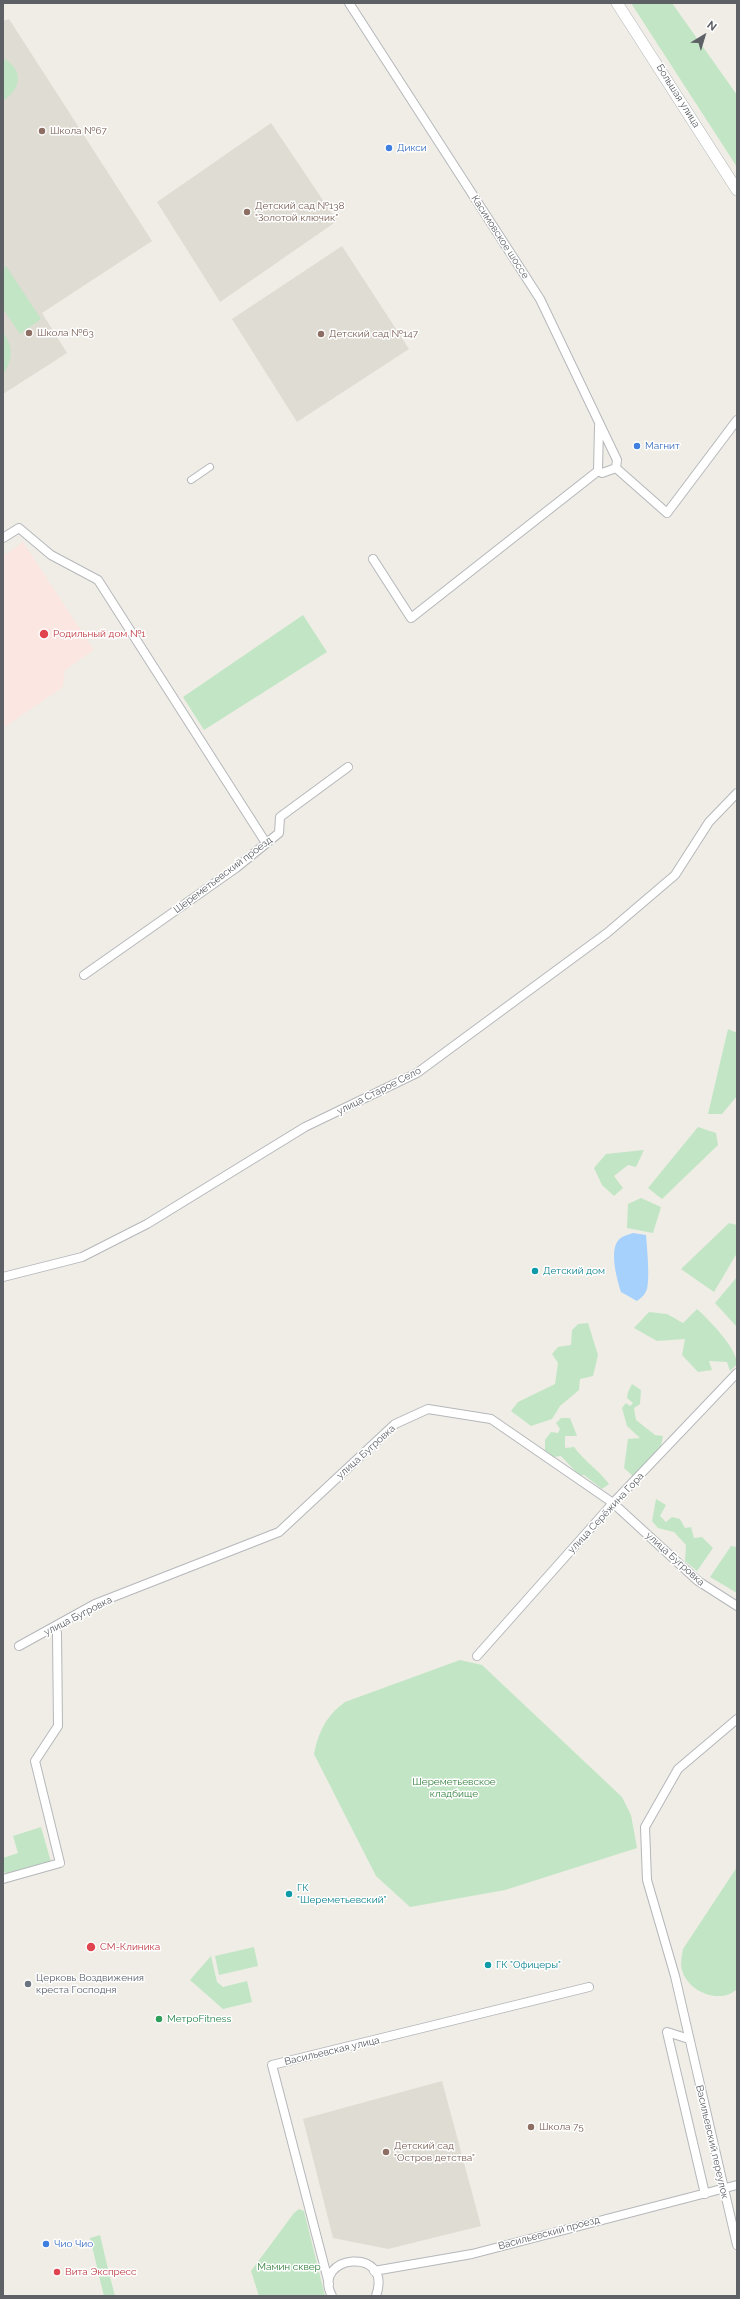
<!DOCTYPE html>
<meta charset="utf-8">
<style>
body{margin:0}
#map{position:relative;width:740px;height:2299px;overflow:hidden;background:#efede5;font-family:Raleway,sans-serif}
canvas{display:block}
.frame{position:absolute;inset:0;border:4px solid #5d6065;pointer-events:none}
.north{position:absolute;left:684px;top:16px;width:40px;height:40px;-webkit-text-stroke:3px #fff;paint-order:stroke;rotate:38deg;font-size:11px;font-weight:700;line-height:16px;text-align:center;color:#5d6065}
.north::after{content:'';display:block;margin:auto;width:14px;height:18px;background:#5d6065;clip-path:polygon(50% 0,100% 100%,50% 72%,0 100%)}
</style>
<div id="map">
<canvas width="740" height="2299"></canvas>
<div class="frame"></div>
<div class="north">N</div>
</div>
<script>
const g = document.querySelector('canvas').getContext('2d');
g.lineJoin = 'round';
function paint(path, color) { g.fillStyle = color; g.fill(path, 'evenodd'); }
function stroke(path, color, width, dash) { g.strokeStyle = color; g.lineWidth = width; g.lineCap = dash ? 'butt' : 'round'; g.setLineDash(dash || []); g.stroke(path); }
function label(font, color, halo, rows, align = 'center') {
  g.font = font + ' Raleway,sans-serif'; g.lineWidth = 3; g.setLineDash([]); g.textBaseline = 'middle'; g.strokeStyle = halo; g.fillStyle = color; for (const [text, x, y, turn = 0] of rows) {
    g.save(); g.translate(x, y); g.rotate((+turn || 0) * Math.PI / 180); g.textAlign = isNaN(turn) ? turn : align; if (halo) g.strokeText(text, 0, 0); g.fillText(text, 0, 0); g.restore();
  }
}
paint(new Path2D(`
 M9,19L152,241L42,313L67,353L3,394V21Z
 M271,123L337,221L220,302L157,202Z
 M342,246L409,349L297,422L232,319Z
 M442,2081L481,2226L388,2249L333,2238L303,2119Z`), '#dfdcd3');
paint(new Path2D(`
 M23,542L94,650L65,670L63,687L3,728V556Z`), '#fbe6e2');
paint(new Path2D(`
 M631,3H672L737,95V167Z
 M3,58C24,70 22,88 3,101Z
 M6,266L41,319L20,334L3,309V268Z
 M3,332C14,348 13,358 3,375Z
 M303,615L327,652L204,730L183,697Z
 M728,1029L737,1033V1096L722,1114H708Z
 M698,1127L716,1133L718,1145L662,1199L648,1188Z
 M644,1150L636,1167L628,1165L614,1176L623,1188L614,1196L602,1185L594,1168L606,1154Z
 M641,1198L661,1207L653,1233L627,1228L628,1204Z
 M729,1223L737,1225V1253L714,1292L681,1269Z
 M737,1277V1327L715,1303Z
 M697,1309C709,1320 737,1348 737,1364L730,1371L727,1362L709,1361L712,1370L698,1372L682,1355L685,1339L657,1341L634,1328L649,1312L667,1314L683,1323Z
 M588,1323L598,1355L593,1376L580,1379L579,1390L560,1406L552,1419L531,1426L511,1411L518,1402L555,1384L558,1363L552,1354L558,1347L571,1345L572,1330L578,1324Z
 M632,1384L641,1390L640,1404L634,1408L636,1420L655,1435L663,1436L661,1446L634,1477L624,1468L628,1439L640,1438L627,1426L622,1408L626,1403L630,1406L633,1403L627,1398L628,1392Z
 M561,1418H570L577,1436H565V1448L574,1447C584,1461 598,1469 609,1484L602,1489L584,1475H579L561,1456L553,1457L545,1451V1440L551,1432L558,1433L560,1429L556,1423Z
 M656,1499L666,1505L660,1516L666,1522L672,1517L680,1519L685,1528L691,1527L694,1538L702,1537L713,1548L697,1571L685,1561L686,1545L674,1532L658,1528L652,1521Z
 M731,1546L737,1547V1593L710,1577Z
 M460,1660L482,1665L622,1797L631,1815L637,1848L505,1890L410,1907L376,1876L314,1754C319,1731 326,1716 345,1702Z
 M41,1827L51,1862L7,1874L3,1871V1858L18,1853L13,1836Z
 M737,1867V1989C720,2005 688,1992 682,1970C680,1963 682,1956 683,1949Z
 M254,1947L258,1966L219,1975L215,1956Z
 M211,1956L217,1982L223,1987L247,1981L252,2002L223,2009L190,1980Z
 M299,2209L304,2211L325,2296H259L251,2271L294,2213Z
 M100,2235L108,2269L98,2271L90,2238Z
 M109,2273L115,2296H104L99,2276Z`), '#c2e6c5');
paint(new Path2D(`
 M633,1233L646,1235C647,1247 650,1278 647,1289C645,1295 641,1298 637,1301L621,1292C617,1279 610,1254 617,1242C621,1236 627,1235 633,1233Z`), '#a7d1fd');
const pedestrian = new Path2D(`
 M191,480L210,467`);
const minor = new Path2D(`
 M349,3L540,299L617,460L616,468
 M616,468L667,513L737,420
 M598,471L599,426
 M598,471L602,473L616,468
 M3,538L19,528L51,555L98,580L266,843
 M373,559L411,618L598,471
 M84,975L236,868L279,833L280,817L348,767
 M3,1277L82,1257L147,1224L305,1127L417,1073L607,933L675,875L709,822L737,793
 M19,1646L95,1604L279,1532L395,1424L428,1409L491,1419L613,1503L698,1581L737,1606
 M477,1656L613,1503L737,1373
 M737,1719L678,1769L645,1827L647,1880L675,1976L737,2245
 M3,1879L60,1863L35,1761L58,1726L57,1633
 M689,2039L667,2032L705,2194
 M374,2271L472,2254L737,2185
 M329,2284L272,2065L589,1987
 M332,2296C310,2255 394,2245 376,2296`);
const tertiary = new Path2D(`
 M617,3L737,190`);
stroke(pedestrian, '#b5b7bb', 8);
stroke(minor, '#b5b7bb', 10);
stroke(tertiary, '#b5b7bb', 12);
stroke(pedestrian, '#fff', 6);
stroke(minor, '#fff', 8);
stroke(tertiary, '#fff', 11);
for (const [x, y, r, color] of [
 [42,131,4,"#8d6e63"],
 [389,148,4,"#3f7fe0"],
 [247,212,4,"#8d6e63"],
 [29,333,4,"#8d6e63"],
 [321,334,4,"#8d6e63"],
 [637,446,4,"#3f7fe0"],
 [44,634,5,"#e0444e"],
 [535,1271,4,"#0f9aa8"],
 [289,1894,4,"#0f9aa8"],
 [91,1947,5,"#e0444e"],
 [488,1965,4,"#0f9aa8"],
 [28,1984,4,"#6b7280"],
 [159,2019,4,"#2e9e5b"],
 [531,2127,4,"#8d6e63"],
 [386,2152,4,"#8d6e63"],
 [46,2244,4,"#3f7fe0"],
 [57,2272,4,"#e0444e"]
]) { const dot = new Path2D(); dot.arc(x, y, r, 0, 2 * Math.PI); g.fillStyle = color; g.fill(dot); stroke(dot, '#fff', 1.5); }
label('10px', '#5d6065', '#fff', [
 ["Большая улица",678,96,58],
 ["Касимовское шоссе",500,237,57],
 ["Шереметьевский проезд",223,875,-37],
 ["улица Старое Село",379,1091,-27],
 ["улица Бугровка",366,1452,-42],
 ["улица Серёжина Гора",606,1513,-47],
 ["улица Бугровка",675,1559,42],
 ["улица Бугровка",78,1616,-27],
 ["Васильевская улица",332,2051,-13],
 ["Васильевский переулок",712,2142,77],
 ["Васильевский проезд",549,2233,-15]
]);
label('10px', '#785e54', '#fff', [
 ["Школа №67",50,131],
 ["Детский сад №138",255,206],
 ["\"Золотой ключик\"",255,218],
 ["Школа №63",37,333],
 ["Детский сад №147",329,334],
 ["Школа 75",539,2127],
 ["Детский сад",394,2146],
 ["\"Остров детства\"",394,2158]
], 'left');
label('10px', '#366cbe', '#fff', [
 ["Дикси",397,148],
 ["Магнит",645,446],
 ["Чио Чио",54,2244]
], 'left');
label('10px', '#be3a42', '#fff', [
 ["Родильный дом №1",53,634],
 ["СМ-Клиника",100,1947],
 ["Вита Экспресс",65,2272]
], 'left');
label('10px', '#0d838f', '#fff', [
 ["Детский дом",543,1271],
 ["ГК",297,1888],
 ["\"Шереметьевский\"",297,1900],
 ["ГК \"Офицеры\"",496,1965]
], 'left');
label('10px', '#378240', '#fff', [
 ["Шереметьевское",454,1782],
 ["кладбище",454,1794],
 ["Мамин сквер",289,2267]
]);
label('10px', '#5b616d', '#fff', [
 ["Церковь Воздвижения",36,1978],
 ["креста Господня",36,1990]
], 'left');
label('10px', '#27864d', '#fff', [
 ["МетроFitness",167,2019]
], 'left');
</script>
